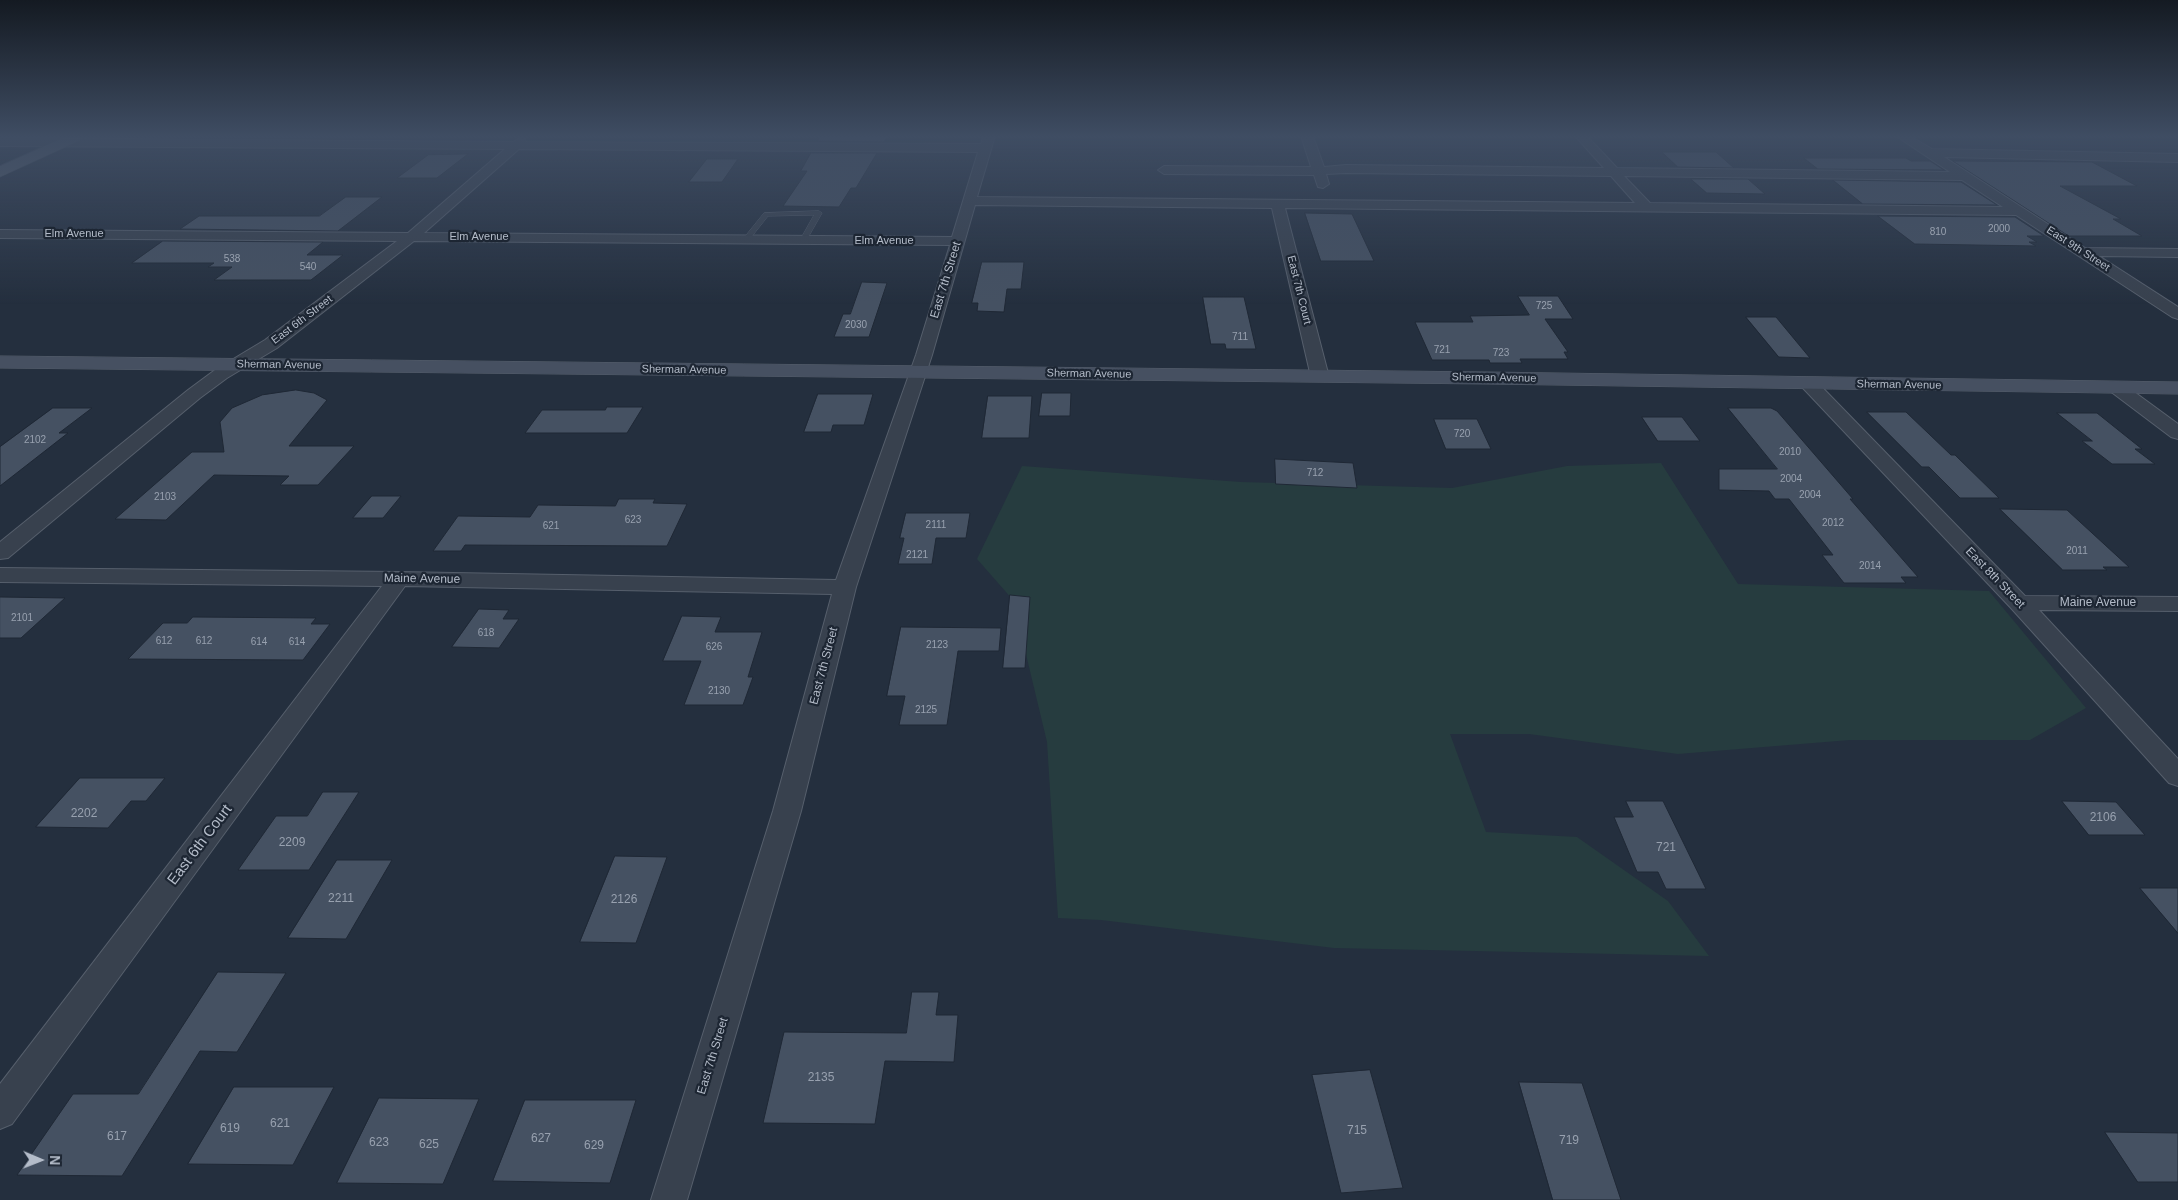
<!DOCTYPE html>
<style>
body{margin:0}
#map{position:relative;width:2178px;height:1200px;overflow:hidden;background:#242f3e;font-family:Helvetica,sans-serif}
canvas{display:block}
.north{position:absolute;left:15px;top:1135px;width:50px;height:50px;-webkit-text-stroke:4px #1d2633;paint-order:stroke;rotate:91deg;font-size:14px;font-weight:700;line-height:20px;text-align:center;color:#b4bcc9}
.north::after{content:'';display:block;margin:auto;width:18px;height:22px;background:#b4bcc9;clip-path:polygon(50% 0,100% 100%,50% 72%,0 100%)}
</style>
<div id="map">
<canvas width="2178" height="1200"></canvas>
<div class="north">N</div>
</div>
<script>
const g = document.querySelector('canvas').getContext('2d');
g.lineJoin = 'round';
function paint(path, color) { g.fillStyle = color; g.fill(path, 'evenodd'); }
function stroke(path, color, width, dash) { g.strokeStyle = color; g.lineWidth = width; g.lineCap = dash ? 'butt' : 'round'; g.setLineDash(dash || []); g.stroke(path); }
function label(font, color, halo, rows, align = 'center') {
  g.font = font + ' Helvetica,sans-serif'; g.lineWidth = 4.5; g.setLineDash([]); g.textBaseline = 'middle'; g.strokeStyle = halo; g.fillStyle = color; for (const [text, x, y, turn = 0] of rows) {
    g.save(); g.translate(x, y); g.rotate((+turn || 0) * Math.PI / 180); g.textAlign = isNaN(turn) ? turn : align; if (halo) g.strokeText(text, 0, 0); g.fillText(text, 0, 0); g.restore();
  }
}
paint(new Path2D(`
 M1661,463L1738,584L1989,591L2086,708L2030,740H1850L1678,754L1529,734H1450L1486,832L1577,837L1668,901L1709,956L1334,948L1101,920L1058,918L1047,742L1013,600L977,559L1022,466L1241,482L1452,488L1567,466Z`), '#263c3f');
const building = new Path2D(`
 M821,136H888L884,142L818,141Z
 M1662,152H1716L1734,168L1678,167Z
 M811,153H877L856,188H851L839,207L783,206L807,171H801Z
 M468,154L437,178H397L428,155Z
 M1804,158H1906L1911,161H1930L1944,170L1818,169Z
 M707,159H738L722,182H689Z
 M1953,161L2092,162L2137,186H2060L2121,219H2113L2142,236H2069Z
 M1691,179H1748L1765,194L1707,193Z
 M1833,180L1961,182L1997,205L1863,204Z
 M346,197H382L338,231L180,229L199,216H319Z
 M1305,213L1352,214L1374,261H1321Z
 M1878,216L2015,217L2044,236H2027L2037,242H2029L2036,246L1915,244Z
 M163,241L323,242L307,255H343L311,280H214L232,267H208L214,263H132Z
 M982,262H1024L1021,289H1007L1004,312L977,311L978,303H972Z
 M862,282L887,283L869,337H834L843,314H850Z
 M1518,296H1558L1573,319H1545L1568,352H1564L1568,359H1520L1522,363H1490L1489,360H1432L1415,322H1473L1470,316L1529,315Z
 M1203,297H1244L1256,349H1226L1225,344H1211Z
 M1746,317H1776L1810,358L1779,357Z
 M296,390L314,393L327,400L289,446H354L318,485H280L289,476L214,475L166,520L115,519L192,452H224L220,422L232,408L262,395Z
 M1042,393H1071L1070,416H1039Z
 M818,394H873L864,425H833L831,432H804Z
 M988,396H1032L1029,438H982Z
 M607,407H643L627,433H525L542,410H605Z
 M53,408H92L59,433H68L0,486V447Z
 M1728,408H1771L1777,411L1853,499H1850L1918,577H1901L1906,583H1844L1822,555H1833L1789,499H1775L1769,491L1719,490V469H1777Z
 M1867,412H1906L1951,455H1955L1999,498H1960L1929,467H1922Z
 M2057,413H2097L2142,449H2135L2155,464H2112L2082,441H2092Z
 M1642,417H1682L1700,441H1658Z
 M1434,419H1477L1491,449H1446Z
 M1275,459L1353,463L1357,488L1276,484Z
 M372,496H401L383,518H353Z
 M619,499H655L653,503L687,504L667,546L465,545L461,551H433L458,516L530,517L538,505L615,506Z
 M2000,509L2067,510L2129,567H2103L2107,570H2063Z
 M906,513H970L966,538H936L932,564H898L904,538H900Z
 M1010,595L1030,597L1025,668H1003Z
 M0,597L65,598L21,638H0Z
 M479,609L509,610L503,619H519L499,648L452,647Z
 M682,616L721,617L715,632H762L748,677H753L743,705H684L701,661H663Z
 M193,617L316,618L311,624H330L303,660L128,659L163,623H187Z
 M901,627L1001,628L999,651H958L947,725H899L905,696H887Z
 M80,778H165L146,801H131L108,828L36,827Z
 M323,792H359L309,870H238L276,816H307Z
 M1626,801H1663L1706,889H1666L1658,872H1637L1614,817H1633Z
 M2062,801L2116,802L2145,835H2089Z
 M615,856L667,857L636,943L580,942Z
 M337,860H392L346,939L288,938Z
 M2140,888H2178V933Z
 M218,972L286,973L237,1052L200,1051L122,1176L17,1175L73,1094H138Z
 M912,992H939L936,1015H958L954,1062L885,1061L875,1124L763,1123L784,1032L906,1033Z
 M1370,1070L1403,1188L1341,1193L1312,1075Z
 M1519,1082L1582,1083L1621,1200H1553Z
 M234,1087H334L293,1165L188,1164Z
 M379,1098L479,1099L443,1184L337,1183Z
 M525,1100H636L610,1183L493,1181Z
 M2105,1132L2178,1133V1182H2138Z`);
paint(building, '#455162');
stroke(building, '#1f2835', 1);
const lane = new Path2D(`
 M819,211L822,213L806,241L800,240L814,215L768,216L749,240L743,239L764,213Z`);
const street = new Path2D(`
 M983,136H995L977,197L1635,203L1611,176L1346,173L1326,174L1329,184L1323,188L1318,187L1314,175L1164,174L1158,170L1164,166L1311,167L1301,136H1313L1324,167L1346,165L1604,168L1575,136H1587L1617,168L1950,172L1899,138L1897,136H1910L1932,149L2178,154V162L1944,157L2085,248L2178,249V257L2099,256L2178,307V319L2172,317L2016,215L1285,208L1329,377L1326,381H1314L1311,377L1272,208L975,205L932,355L856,587L801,811L687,1200H651L773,811L832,594L405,586L12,1124L0,1129V1084L382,586L0,582V568L399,572L836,580L916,355L950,245L414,241L277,348L227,378L200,398L8,558L0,559V542L188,390L215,370L265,340L397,241L0,238V230L408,233L505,149L0,146V138L513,142L521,137L525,139L526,142L981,144ZM519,149L978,152L952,237L424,233ZM1624,176L1962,180L2003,207L1650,203Z
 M1808,378L1814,379L2025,596L2178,597V611L2039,610L2178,759V786L2169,783L2011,608L1802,387L1799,383L1802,379Z
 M2116,382L2122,383L2178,424V439L2171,437L2110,391L2107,387L2110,383Z`);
const secondary = new Path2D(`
 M0,356L1487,372L2178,382V394L1487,384L0,368Z`);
const primary = new Path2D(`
 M67,136H85L83,139L0,177V166Z`);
stroke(lane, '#565f6c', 1);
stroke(street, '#565f6c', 2);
stroke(secondary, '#565f6c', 1);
stroke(primary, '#414a57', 1);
paint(lane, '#38414e');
paint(street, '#38414e');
paint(secondary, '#465061');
paint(primary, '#56606e');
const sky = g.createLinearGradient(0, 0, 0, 304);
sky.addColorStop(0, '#141a22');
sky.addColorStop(0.45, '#3f4d63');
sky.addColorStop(1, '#3f4d6300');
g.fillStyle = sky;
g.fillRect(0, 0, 2178, 304);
label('10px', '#98a1af', null, [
 ["2000",1999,229],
 ["810",1938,232],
 ["538",232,259],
 ["540",308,267],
 ["725",1544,306],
 ["2030",856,325],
 ["711",1240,337],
 ["721",1442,350],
 ["723",1501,353],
 ["720",1462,434],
 ["2102",35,440],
 ["2010",1790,452],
 ["712",1315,473],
 ["2004",1791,479],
 ["2004",1810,495],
 ["2103",165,497],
 ["623",633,520],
 ["2012",1833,523],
 ["2111",936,525],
 ["621",551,526],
 ["2011",2077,551],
 ["2121",917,555],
 ["2014",1870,566],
 ["2101",22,618],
 ["618",486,633],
 ["612",164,641],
 ["612",204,641],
 ["614",259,642],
 ["614",297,642],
 ["2123",937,645],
 ["626",714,647],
 ["2130",719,691],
 ["2125",926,710]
]);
label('11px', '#b4bcc9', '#1d2633', [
 ["Elm Avenue",74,234],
 ["Elm Avenue",479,237],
 ["Elm Avenue",884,241],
 ["East 9th Street",2078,249,33],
 ["East 7th Court",1299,290,76],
 ["East 6th Street",302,320,-37],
 ["Sherman Avenue",279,365,1],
 ["Sherman Avenue",684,370,1],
 ["Sherman Avenue",1089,374,1],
 ["Sherman Avenue",1494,378,1],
 ["Sherman Avenue",1899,385,1]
]);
label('12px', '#b4bcc9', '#1d2633', [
 ["East 7th Street",946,280,-73],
 ["East 8th Street",1995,578,46],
 ["Maine Avenue",422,579,1],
 ["Maine Avenue",2098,603],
 ["East 7th Street",824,666,-75],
 ["East 7th Street",713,1056,-73]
]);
label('12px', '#98a1af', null, [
 ["2202",84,814],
 ["2106",2103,818],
 ["2209",292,843],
 ["721",1666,848],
 ["2211",341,899],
 ["2126",624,900],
 ["2135",821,1078],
 ["621",280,1124],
 ["619",230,1129],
 ["715",1357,1131],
 ["617",117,1137],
 ["627",541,1139],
 ["719",1569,1141],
 ["623",379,1143],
 ["625",429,1145],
 ["629",594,1146]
]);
label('15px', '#b4bcc9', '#1d2633', [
 ["East 6th Court",200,845,-53]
]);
</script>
